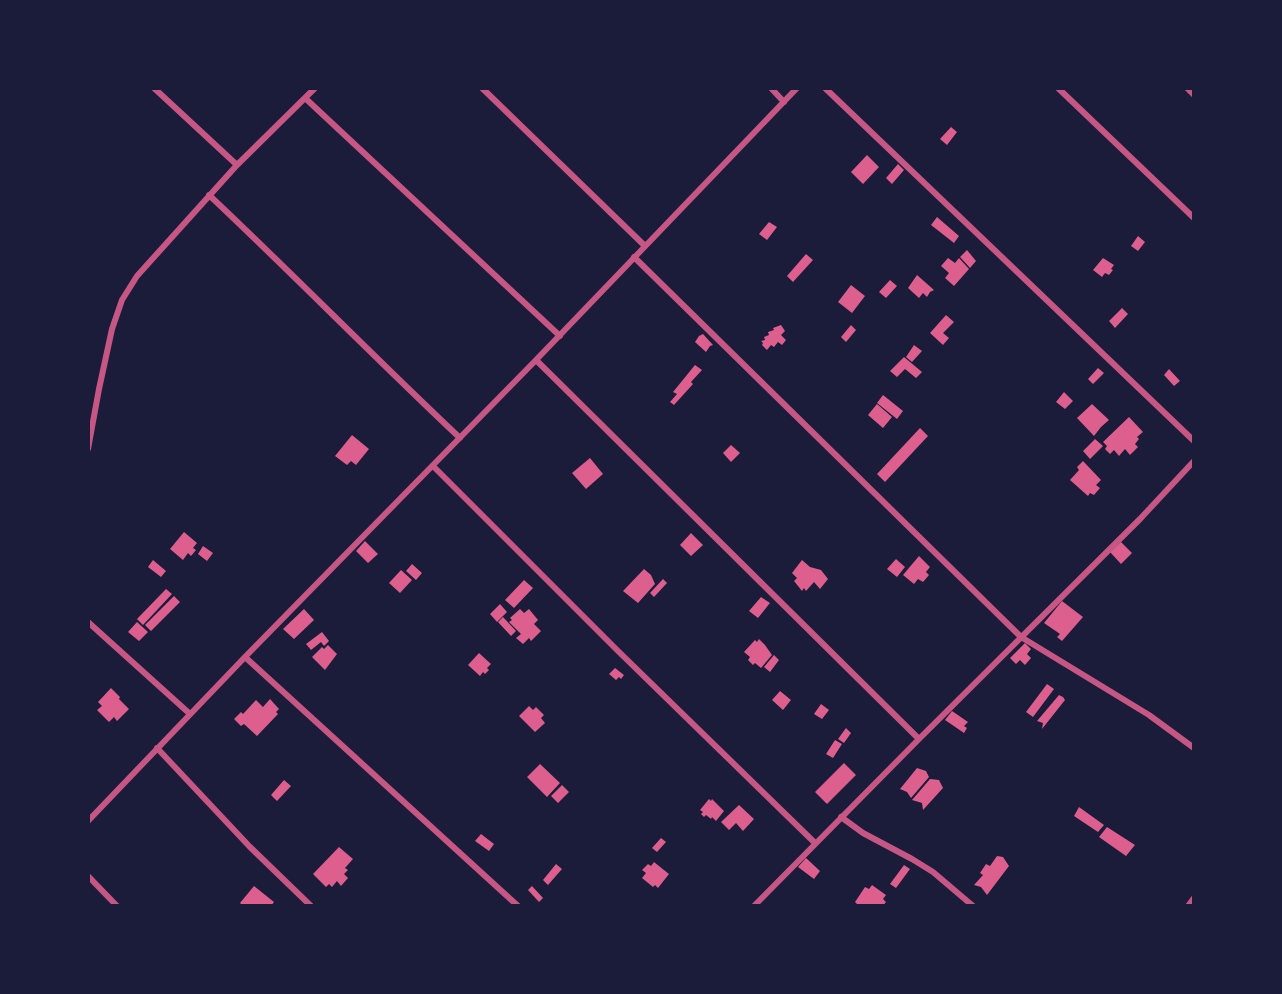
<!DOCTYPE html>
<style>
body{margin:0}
#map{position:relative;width:1282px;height:994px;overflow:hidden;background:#1b1b3a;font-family:Merriweather,serif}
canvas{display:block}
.frame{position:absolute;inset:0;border:90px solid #1b1b3a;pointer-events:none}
</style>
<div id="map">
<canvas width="1282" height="994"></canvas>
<div class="frame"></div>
</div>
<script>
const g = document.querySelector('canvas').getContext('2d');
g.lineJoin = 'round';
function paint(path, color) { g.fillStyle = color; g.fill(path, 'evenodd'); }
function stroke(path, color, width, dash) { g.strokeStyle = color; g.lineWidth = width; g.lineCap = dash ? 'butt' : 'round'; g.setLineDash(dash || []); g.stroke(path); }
paint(new Path2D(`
 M951,127L957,132L947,145L940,139Z
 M867,155L879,167L863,184L851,172Z
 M898,164L904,170L892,184L886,178Z
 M937,217L959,236L954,243L931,225Z
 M769,222L777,227L767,240L759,234Z
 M1138,236L1145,242L1138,251L1131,246Z
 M967,250L976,261L970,268L960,257Z
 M806,254L813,260L793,282L787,276Z
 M948,258L955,263L959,258L969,269L954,286L945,278L949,273L941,266Z
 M1103,258L1114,265L1111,269L1113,270L1109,275L1105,273L1102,277L1093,270Z
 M917,275L934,290L930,292L927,297L923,293L919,298L908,288Z
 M890,280L897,286L886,298L879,292Z
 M851,285L865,296L852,313L838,302Z
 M1122,308L1128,314L1115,328L1109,321Z
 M946,315L954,322L943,333L949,338L943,345L930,333Z
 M781,325L785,331L781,335L786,340L782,345L778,342L774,347L771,345L767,350L762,345L763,343L761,341L765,340L764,337L769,335L768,332L774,330L773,328Z
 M851,325L856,330L846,342L841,337Z
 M703,334L713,345L710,346L706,352L695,342L699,336Z
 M914,345L922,351L912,362L906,357Z
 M904,357L922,372L916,378L905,369L897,377L890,371Z
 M695,365L702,370L691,382L693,384L674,405L670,402L677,394L673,392Z
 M1098,368L1104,373L1093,384L1088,379Z
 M1169,369L1180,381L1174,386L1164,375Z
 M1064,392L1073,401L1065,409L1056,402Z
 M883,395L903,411L897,419L877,403Z
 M877,404L892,417L883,428L868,415Z
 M1092,404L1109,420L1101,427L1094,436L1077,418Z
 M1129,417L1143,432L1137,437L1139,439L1135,444L1138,447L1130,455L1125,449L1119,456L1114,450L1110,454L1105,449L1107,446L1103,442Z
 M920,428L928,436L885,482L877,474Z
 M352,435L369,449L356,465L351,461L347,465L335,456Z
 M1095,439L1103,446L1090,459L1083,451Z
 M731,445L740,453L731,462L723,453Z
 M590,458L603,474L586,489L572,473Z
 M1083,461L1101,480L1096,485L1100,488L1094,495L1090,493L1088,496L1070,480L1079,470L1077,467Z
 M184,532L197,543L193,548L196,550L191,556L188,553L183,560L170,549Z
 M691,533L703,545L691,556L680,545Z
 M365,541L378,554L368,563L356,551Z
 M1121,542L1132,553L1121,564L1110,552Z
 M203,546L213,553L207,561L198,554Z
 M919,556L930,567L926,572L929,575L923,582L918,579L914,584L903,575Z
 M896,559L905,567L897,577L887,569Z
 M153,560L166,571L161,577L148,567Z
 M802,560L810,567L821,570L828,579L820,589L814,582L806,591L804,588L802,591L794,581L797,578L792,573Z
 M412,564L422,573L416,580L406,571Z
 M644,569L651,575L655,584L638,603L623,591Z
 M401,570L412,580L400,593L389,583Z
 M663,579L667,583L654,597L650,593Z
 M524,580L533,588L514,608L505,600Z
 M166,589L172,594L143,625L137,619Z
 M174,596L180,602L151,631L145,625Z
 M761,597L770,603L758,618L749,611Z
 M1062,601L1083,617L1062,641L1057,637L1060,634L1044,623Z
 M500,604L507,612L497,622L490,614Z
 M304,609L314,620L294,639L283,629Z
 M520,609L524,613L529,609L538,620L534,624L541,631L531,641L529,638L523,644L516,638L521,634L509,622L512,620L510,618Z
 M503,617L516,631L511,636L498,622Z
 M137,622L148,632L139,641L128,632Z
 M322,632L329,641L324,646L321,642L311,650L306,644Z
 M759,639L765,645L772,655L761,668L755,663L753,665L748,660L750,657L744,652L755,640L757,642Z
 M1025,643L1031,649L1027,654L1031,658L1025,665L1020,660L1016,664L1010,658Z
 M328,645L337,654L325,670L312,657L322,647L324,649Z
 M479,653L491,664L487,668L489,670L485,674L483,672L480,676L468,665Z
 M774,655L779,660L770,672L764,667Z
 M615,668L624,675L621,679L619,677L616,680L609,674Z
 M1047,684L1054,689L1033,717L1026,712Z
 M111,688L120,697L119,699L129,709L117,721L114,717L109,722L97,710L102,706L98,702Z
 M780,691L791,700L783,710L772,700Z
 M1059,695L1063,697L1065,700L1042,729L1043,723L1037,721Z
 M270,699L279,709L276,712L278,714L257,736L244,724L241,726L234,719L241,712L243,714L256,700L263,707Z
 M821,704L829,710L822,719L814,714Z
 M529,706L533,710L536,707L544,715L541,718L545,723L535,732L519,716Z
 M952,711L968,722L964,726L967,728L964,733L945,720Z
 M846,728L851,733L844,743L838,739Z
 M835,740L842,744L833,758L826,754Z
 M844,763L856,775L827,804L815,792Z
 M540,764L560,783L547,797L527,777Z
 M917,768L926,771L929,777L911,798L907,792L900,789Z
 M930,779L939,780L943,788L923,810L922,803L912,800Z
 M284,780L291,786L277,801L271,795Z
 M562,785L569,792L558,803L551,796Z
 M709,799L711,801L712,799L724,811L716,821L712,817L711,819L706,815L704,817L701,814L703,812L700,810Z
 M739,805L754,819L743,831L736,823L729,830L721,822Z
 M1079,807L1104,825L1098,832L1074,816Z
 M1107,827L1135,845L1126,856L1099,837Z
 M481,834L494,844L489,851L475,841Z
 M661,838L666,842L657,852L652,848Z
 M339,847L353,859L345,868L348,870L344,874L348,878L341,886L337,881L332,887L329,884L326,887L313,874Z
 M997,856L1003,857L1009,866L987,895L981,887L974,885L983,875L980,873L986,864L990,866Z
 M806,858L820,871L814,879L798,867Z
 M654,862L669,874L658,888L655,885L653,887L642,878L646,873L642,870L648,864L651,866Z
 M556,864L562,869L548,885L543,880Z
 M904,865L910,869L896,888L890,884Z
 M872,885L886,895L883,899L886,902L883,906H859L855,902L865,887L869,889Z
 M254,886L274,902L271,906H243L240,903Z
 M532,886L543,898L539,902L528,890Z`), '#dd5f8e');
stroke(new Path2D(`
 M154,88L237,165
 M482,88L645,246
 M771,88L784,102
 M825,88L1194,441
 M1058,88L1194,218
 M1187,88L1194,95
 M305,98L560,336
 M209,195C294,275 375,358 460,438
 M634,257L1021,637L1149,715L1194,748
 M536,360L919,739
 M88,449L99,389L112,329L122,300L137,276L237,165L315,88
 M433,466L617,650L815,843
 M88,622L190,714
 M245,657L518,906
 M157,748L250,847L311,906
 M841,817L863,833L912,859L933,872L973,906
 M88,821L245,657L536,360L797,88
 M88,876L117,906
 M754,906L919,739L1140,519L1194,461
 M1188,906L1194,898`), '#c65784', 6);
</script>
